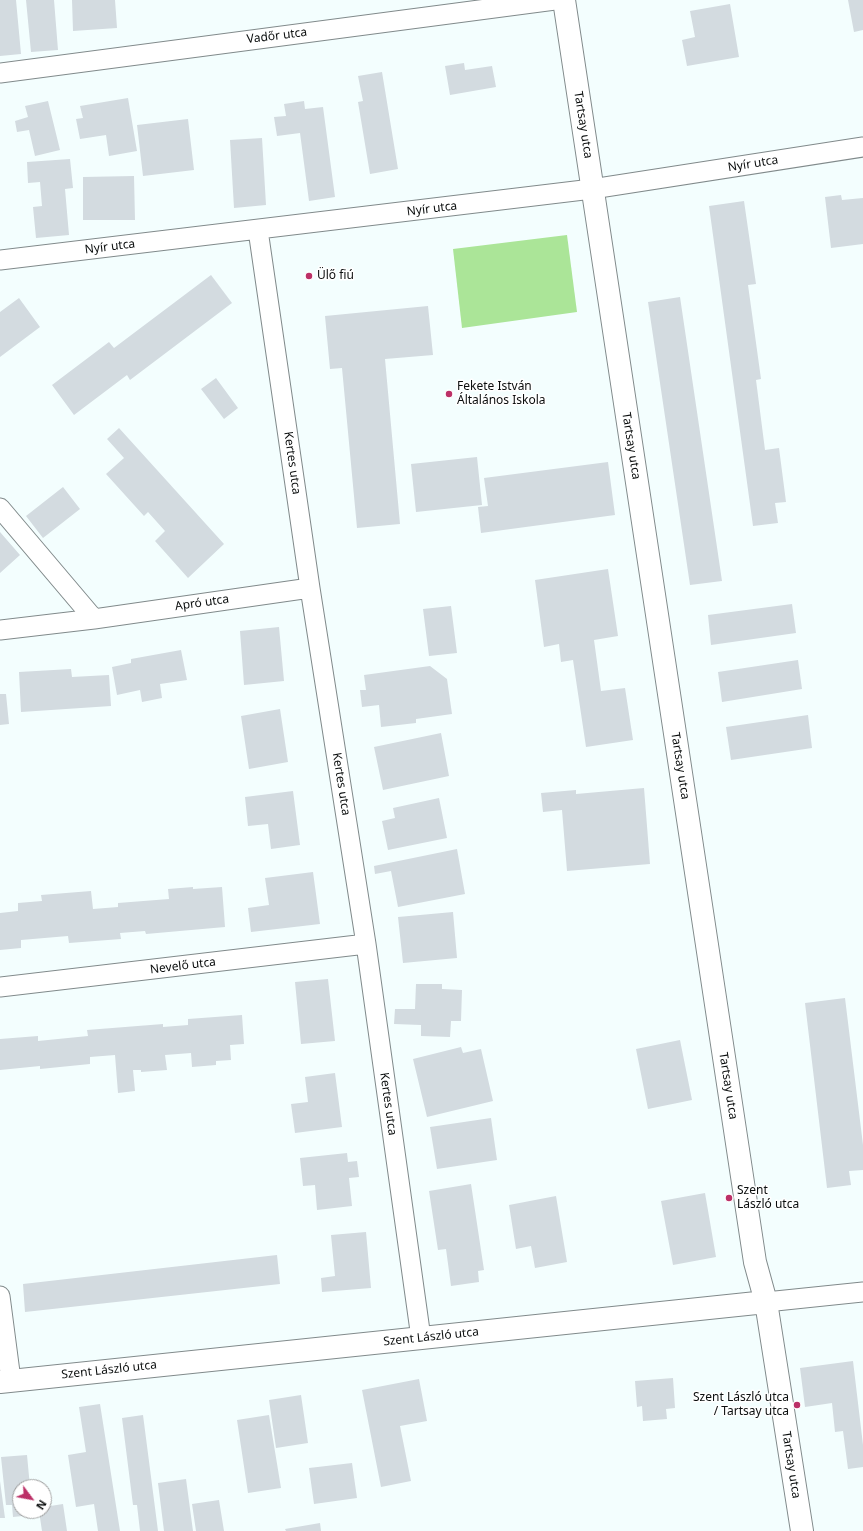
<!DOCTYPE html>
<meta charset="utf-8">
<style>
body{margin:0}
#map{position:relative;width:863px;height:1531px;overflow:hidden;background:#f3fefe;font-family:"Noto Sans",sans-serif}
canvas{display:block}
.north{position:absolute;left:12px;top:1479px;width:40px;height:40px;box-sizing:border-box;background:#fff;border:1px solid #9d9e9e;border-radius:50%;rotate:122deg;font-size:11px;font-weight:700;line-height:16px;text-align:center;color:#0a0d0d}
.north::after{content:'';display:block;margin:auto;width:14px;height:18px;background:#bc3067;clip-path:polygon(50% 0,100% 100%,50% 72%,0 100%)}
</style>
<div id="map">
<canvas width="863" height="1531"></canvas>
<div class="north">N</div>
</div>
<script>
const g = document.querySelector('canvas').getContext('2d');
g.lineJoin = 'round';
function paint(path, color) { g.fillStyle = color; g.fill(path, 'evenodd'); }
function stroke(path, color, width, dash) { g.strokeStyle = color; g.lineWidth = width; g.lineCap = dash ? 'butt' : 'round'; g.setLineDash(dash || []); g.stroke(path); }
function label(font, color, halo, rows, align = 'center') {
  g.font = font + ' "Noto Sans",sans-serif'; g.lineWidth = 3; g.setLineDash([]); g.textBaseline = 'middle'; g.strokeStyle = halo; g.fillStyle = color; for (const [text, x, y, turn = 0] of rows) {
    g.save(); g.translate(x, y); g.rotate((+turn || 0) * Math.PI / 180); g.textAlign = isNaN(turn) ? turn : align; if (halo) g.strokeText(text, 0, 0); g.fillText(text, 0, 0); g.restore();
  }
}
paint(new Path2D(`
 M567,235L577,312L462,328L453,249Z`), '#abe598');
paint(new Path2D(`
 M0,0H16L21,54L0,56Z
 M26,0H54L58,50L31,52Z
 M72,0H115L117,28L73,31Z
 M848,0H863V30L854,32Z
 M730,4L739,57L687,66L682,40L695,37L690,11Z
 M464,63L465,70L492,66L496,87L450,95L445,66Z
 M382,72L398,169L370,174L358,102L363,101L358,76Z
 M128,98L137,151L109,156L106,135L80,139L76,119L83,118L80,106Z
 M48,101L60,150L35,156L29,130L17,132L15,121L28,117L25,106Z
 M304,101L305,109L323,107L335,197L309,201L300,133L277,136L274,117L286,116L284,104Z
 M188,119L194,170L143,176L137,125Z
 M262,138L266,205L234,208L230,140Z
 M70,159L73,188L65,189L69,235L36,238L33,207L42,206L40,182L28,183L27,162Z
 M134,176L135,220H83V177Z
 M841,195L842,200L863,198V244L831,248L825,197Z
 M744,201L756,284L748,285L761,379L756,380L765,450L779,448L786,502L775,503L778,523L753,526L709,206Z
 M211,275L232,303L130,380L127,375L74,415L52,385L109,342L114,348Z
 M680,297L722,581L690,585L648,302Z
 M19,298L40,327L0,357V312Z
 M428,306L433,355L385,359L400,524L357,528L342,368L330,369L325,316Z
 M216,378L238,408L224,419L201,389Z
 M119,428L224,544L188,578L155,541L165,531L148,512L144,516L106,474L124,458L107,439Z
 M477,457L482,505L416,512L411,464Z
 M608,462L615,515L481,533L478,507L488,506L484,478Z
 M63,487L80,509L43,538L26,516Z
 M0,532L20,555L0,573Z
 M608,569L618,636L594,640L601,691L625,688L633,740L586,747L573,660L561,662L559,644L544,647L535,580Z
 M792,604L796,633L711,645L708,615Z
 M451,606L457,653L429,656L423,609Z
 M279,627L284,681L244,685L240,631Z
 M181,650L187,680L160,684L162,698L142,702L140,690L117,695L112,667L131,663V659Z
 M798,660L802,689L722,702L718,672Z
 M430,666L447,679L452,714L416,719V723L381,727L379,705L362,707L360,690H366L364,675Z
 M71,669L72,677L109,675L111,706L21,712L19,672Z
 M0,694H6L9,724L0,725Z
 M280,709L288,762L249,769L241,716Z
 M808,715L812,748L731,760L726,727Z
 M441,733L449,776L383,790L374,747Z
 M644,788L650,864L567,871L562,810L543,812L541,793L576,790V794Z
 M293,791L300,845L271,849L268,824L248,826L245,797Z
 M439,798L447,838L388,850L382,821L395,818L393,808Z
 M457,849L465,894L398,907L391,871L375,874L374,866Z
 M313,872L320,924L251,932L248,908L269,905L265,878Z
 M193,887V889L222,887L225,927L146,934L145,931L120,933L121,939L69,943L68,936L21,940V948L0,950V913L18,911V903L42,901L41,895L91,891L93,909L118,907V903L169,899L168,889Z
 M453,912L457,958L403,963L398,917Z
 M328,979L335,1041L301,1044L295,982Z
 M416,984H442V989L462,990L461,1021H451L450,1037L421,1036V1025L394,1024L395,1009H415Z
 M845,998L863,1145V1170L849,1171L851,1185L827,1188L805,1003Z
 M242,1015L244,1044L230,1045L231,1060L216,1061V1065L192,1067L191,1053L165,1055L167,1070L141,1072V1070H133L135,1091L118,1093L115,1055L90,1057V1064L40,1069V1066L0,1070V1039L38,1036V1041L88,1036L87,1030L163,1024V1027L188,1025V1019Z
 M680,1040L692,1100L648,1109L636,1049Z
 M461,1047L463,1053L481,1049L493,1101L427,1117L413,1059Z
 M335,1073L342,1127L295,1133L291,1104L308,1102L305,1077Z
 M491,1118L497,1160L437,1169L430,1127Z
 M347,1153L348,1162L357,1161L359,1177L349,1178L352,1206L317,1210L315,1185L303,1186L300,1158Z
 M471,1184L484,1270L478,1271L479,1282L451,1286L446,1249L438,1250L429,1191Z
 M705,1193L716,1257L673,1265L661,1201Z
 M556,1196L567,1262L535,1268L531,1246L516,1249L509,1205Z
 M366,1232L371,1288L322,1292L321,1278L335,1276L331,1235Z
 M277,1255L280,1284L25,1312L23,1284Z
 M853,1361L863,1445V1467L848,1469L843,1431L835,1432L832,1403L805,1407L800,1368Z
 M673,1378L675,1408L666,1409L667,1419L643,1421L642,1406L637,1407L635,1381Z
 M419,1379L427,1421L400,1426L411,1481L381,1487L362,1390Z
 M301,1395L308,1443L276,1448L269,1400Z
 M100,1404L120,1531H98L94,1504L76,1507L68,1455L86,1452L79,1407Z
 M143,1415L158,1531H140L137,1505H133L122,1418Z
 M269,1415L281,1488L248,1493L237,1420Z
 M27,1455L30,1487H20V1511H33V1515L13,1517L12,1505H6L1,1457Z
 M352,1463L357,1498L314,1504L309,1468Z
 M186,1479L193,1531H164L158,1483Z
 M0,1481L5,1518H0Z
 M219,1500L224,1531H196L192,1504Z
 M63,1504L67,1531H42L39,1511H44V1507Z
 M320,1523L321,1531H286L285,1529Z`), '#d3dbe0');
const minor = new Path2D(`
 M0,73L555,0
 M258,230L310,588L366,944L421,1338
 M0,260L592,189L863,147
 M0,508L94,619
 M0,630L94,619L310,588
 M0,987L366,944
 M0,1296L11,1380
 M766,1302L863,1292`);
const tertiary = new Path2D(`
 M564,0L755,1262L766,1302L802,1531
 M0,1382L766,1302`);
stroke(minor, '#818a8b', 21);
stroke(tertiary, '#818a8b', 24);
stroke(minor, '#fff', 19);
stroke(tertiary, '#fff', 22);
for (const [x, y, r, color] of [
 [309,276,4,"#bc3067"],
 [449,394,4,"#bc3067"],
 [729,1198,4,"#bc3067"],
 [797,1405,4,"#bc3067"]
]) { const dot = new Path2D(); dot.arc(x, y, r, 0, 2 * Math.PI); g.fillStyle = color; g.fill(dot); stroke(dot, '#fff', 1.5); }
label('12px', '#0a0d0d', '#fff', [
 ["Vadőr utca",277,36,-7],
 ["Tartsay utca",583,125,81],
 ["Nyír utca",753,164,-9],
 ["Nyír utca",432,209,-7],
 ["Nyír utca",110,247,-7],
 ["Tartsay utca",631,446,81],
 ["Kertes utca",292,463,82],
 ["Apró utca",202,603,-8],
 ["Tartsay utca",680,766,81],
 ["Kertes utca",341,784,81],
 ["Nevelő utca",183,966,-7],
 ["Tartsay utca",728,1086,81],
 ["Kertes utca",388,1104,82],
 ["Szent László utca",431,1337,-6],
 ["Szent László utca",109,1370,-6],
 ["Tartsay utca",791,1465,81]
]);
label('12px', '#0a0d0d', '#fff', [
 ["Ülő fiú",317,276],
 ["Fekete István",457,387],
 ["Általános Iskola",457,401],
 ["Szent",737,1191],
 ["László utca",737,1205],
 ["Szent László utca",789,1398,"right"],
 ["/ Tartsay utca",789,1412,"right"]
], 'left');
</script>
